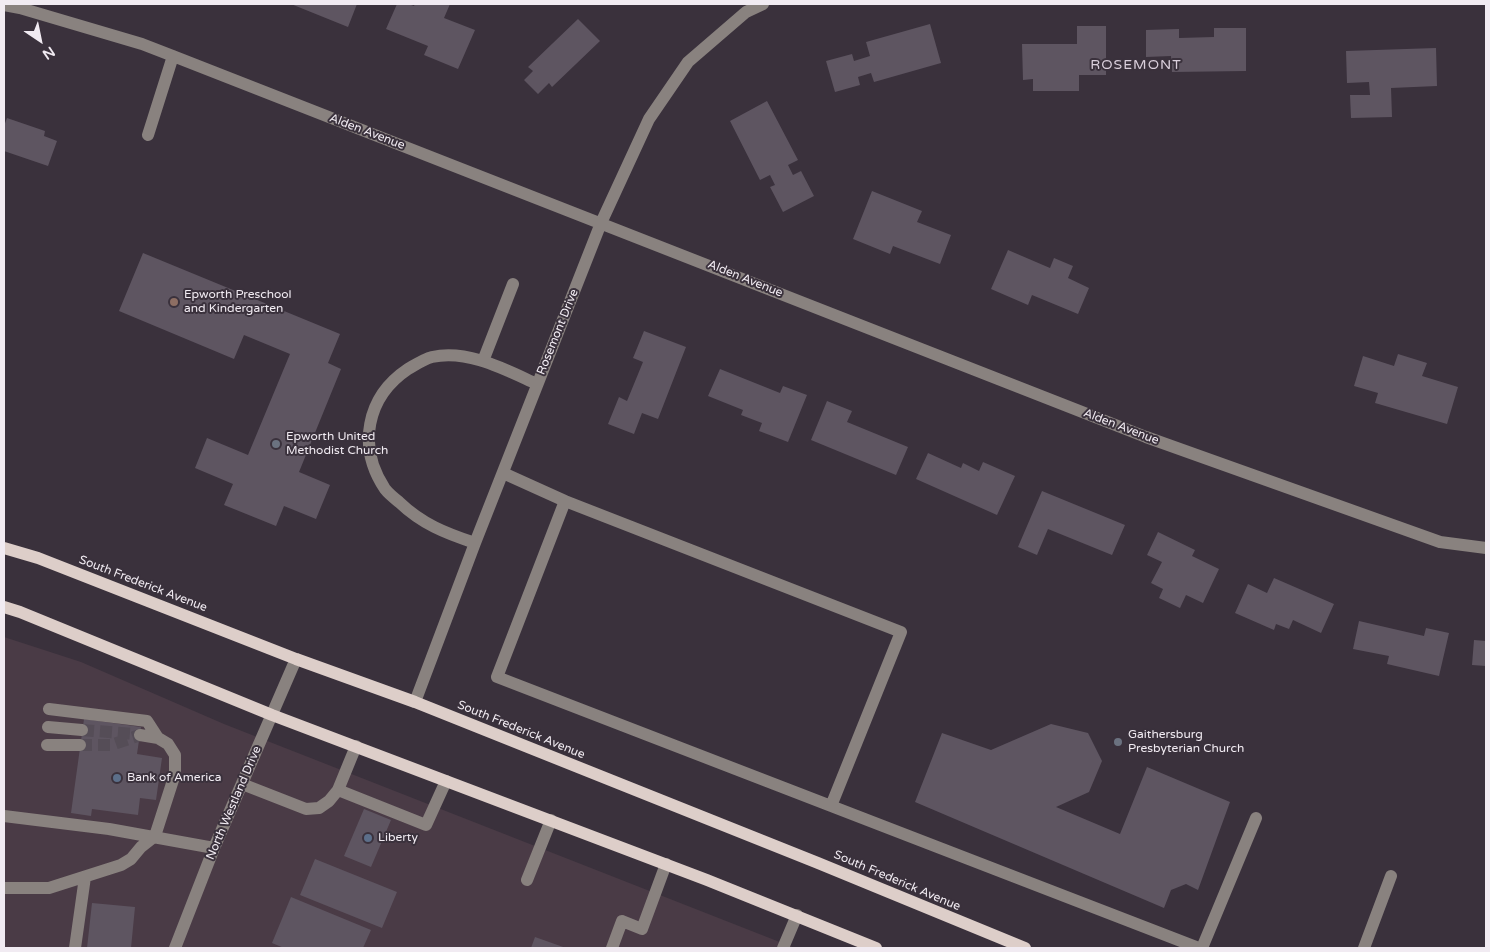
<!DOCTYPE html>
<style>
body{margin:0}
#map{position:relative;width:1490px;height:952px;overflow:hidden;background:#3a313c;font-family:"Varela Round",sans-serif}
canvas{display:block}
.frame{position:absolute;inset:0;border:5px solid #f1ebf2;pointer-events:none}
.north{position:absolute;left:15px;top:15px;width:50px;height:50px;-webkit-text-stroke:4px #3a313c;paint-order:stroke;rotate:146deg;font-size:14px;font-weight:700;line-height:20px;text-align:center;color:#f1ebf2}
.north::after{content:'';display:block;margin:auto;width:18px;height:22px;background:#f1ebf2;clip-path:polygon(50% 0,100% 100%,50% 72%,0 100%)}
</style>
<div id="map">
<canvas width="1490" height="952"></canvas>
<div class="frame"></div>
<div class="north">N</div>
</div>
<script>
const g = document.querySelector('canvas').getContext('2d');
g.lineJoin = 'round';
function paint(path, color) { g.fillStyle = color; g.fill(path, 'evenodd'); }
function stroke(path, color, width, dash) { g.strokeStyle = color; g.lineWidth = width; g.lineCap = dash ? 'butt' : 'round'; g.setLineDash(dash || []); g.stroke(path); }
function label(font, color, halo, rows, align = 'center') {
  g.font = font + ' "Varela Round",sans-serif'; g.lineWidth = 4; g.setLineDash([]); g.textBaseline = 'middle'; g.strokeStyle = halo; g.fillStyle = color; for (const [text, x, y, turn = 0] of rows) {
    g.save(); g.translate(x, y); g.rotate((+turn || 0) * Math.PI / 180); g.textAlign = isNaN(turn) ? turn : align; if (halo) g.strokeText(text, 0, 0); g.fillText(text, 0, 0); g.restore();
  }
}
paint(new Path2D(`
 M4,637L81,662L224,724L795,948H4Z`), '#4a3b46');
paint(new Path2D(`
 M291,4H357L348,27Z
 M397,4H408L414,6L415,4H450L444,18L475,30L458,69L424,55L428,46L386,29Z
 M578,19L600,41L552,87L549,83L538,94L524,80L533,71L528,67Z
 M930,24L941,63L874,82L871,73L858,77L860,85L835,92L826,61L852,54L854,61L870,56L866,42Z
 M1077,26H1106V75H1079V91H1033V79L1023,80L1022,44H1077Z
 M1214,28H1246V71L1172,72L1171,56L1146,57V30L1179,29V38L1214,37Z
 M1436,48L1437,86L1391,88L1392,117L1351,118L1350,95H1370L1369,82L1347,83L1346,51Z
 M767,101L798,160L788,165L793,175L801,171L814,196L783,212L770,187L775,185L770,175L760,180L730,121Z
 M7,118L45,131L44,136L57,141L48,166L4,151V126Z
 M872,191L922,211L917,222L951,235L940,264L893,246L890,254L853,239Z
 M1008,250L1050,268L1054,258L1073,266L1068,278L1089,288L1078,314L1032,295L1028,305L991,289Z
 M143,253L340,334L328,363L341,369L299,472L330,485L316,519L284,506L276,526L224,505L233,484L195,468L207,438L248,455L290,354L244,335L234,359L119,311Z
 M644,331L686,347L658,419L642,413L634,434L608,424L619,397L627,401L643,362L633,358Z
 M1398,354L1427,363L1422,376L1458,387L1447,424L1375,403L1378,393L1354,386L1363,356L1394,366Z
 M720,369L780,393L783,386L807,395L788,442L759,431L762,423L741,415L743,410L708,396Z
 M827,401L852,411L847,422L908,447L896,475L811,440Z
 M928,453L961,468L963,463L979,471L983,462L1015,476L997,515L916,479Z
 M1042,491L1125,525L1112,555L1048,529L1037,555L1018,547Z
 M1158,532L1195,550L1192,556L1219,569L1203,603L1186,595L1180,608L1159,598L1163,589L1151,583L1162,562L1147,555Z
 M1274,578L1334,604L1321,633L1293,620L1289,629L1276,624L1274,630L1235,613L1248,584L1267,593Z
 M1359,621L1424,636L1426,628L1449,633L1439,676L1387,664L1389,656L1353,649Z
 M1474,640L1486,641V666L1472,665Z
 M84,719L141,727L137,754L162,758L156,800L140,798L138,815L92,809L91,816L71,813Z
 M1051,724L1088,733L1102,761L1089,792L1056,807L1120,834L1147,767L1230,802L1198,890L1186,884L1171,890L1164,908L915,802L942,733L991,750Z
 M364,809L391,820L371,867L344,856Z
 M315,859L397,892L382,928L300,895Z
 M291,897L371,930L363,948H284L272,943Z
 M92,903L135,907L131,948H87Z
 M535,937L566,948H531Z`), '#5e5561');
stroke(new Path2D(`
 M82,730L135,734
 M80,745H111L140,735`), '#554d57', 12, [12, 6]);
stroke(new Path2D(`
 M4,5L20,8L142,44L173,56L1146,437L1440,542L1486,548
 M148,135L173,56
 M483,361L513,284
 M503,473L565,501
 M475,543C445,533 422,524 399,502C394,498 389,494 385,489C357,447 366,397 408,369C415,365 424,359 432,357C468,349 506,370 537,384
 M415,702L475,543L601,223L649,119L688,62L746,12L763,4
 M49,709L147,721L158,738
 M48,727L82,730
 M47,745H80
 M242,784L306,809L319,808L329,801L338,790L356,746
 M338,790L426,825L446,781
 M831,806L901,632L565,501L497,677L1199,948
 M4,816L109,829L214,848
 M527,880L551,820
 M4,888H49L121,865L131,859L141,847L155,836L175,774V755L168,744L158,738L140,735
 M75,948L85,877
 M175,948L214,848L296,659
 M612,948L622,921L642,929L666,864
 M783,948L797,915
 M1202,948L1256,818
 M1364,948L1391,876`), '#89827f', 12);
stroke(new Path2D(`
 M4,548L38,558L296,659L415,702L818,863L1025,948
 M4,607L20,612L272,715L707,880L876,948`), '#ddcec9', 12);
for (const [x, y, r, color] of [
 [174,302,5,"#8d6e63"],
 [276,444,5,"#6b7280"],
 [1118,742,5,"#6b7280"],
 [117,778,5,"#5c6f8a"],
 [368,838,5,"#5c6f8a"]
]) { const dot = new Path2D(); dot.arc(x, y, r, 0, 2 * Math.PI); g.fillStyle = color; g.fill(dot); stroke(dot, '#3a313c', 2); }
label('12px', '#f1ebf2', '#3a313c', [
 ["Alden Avenue",367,132,21],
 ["Alden Avenue",745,279,22],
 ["Rosemont Drive",558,332,-68],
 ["Alden Avenue",1121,427,21],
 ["South Frederick Avenue",143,584,21],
 ["South Frederick Avenue",521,730,22],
 ["North Westland Drive",234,803,-67],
 ["South Frederick Avenue",897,881,23]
]);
label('12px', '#f1ebf2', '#3a313c', [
 ["Epworth Preschool",184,295],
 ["and Kindergarten",184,309],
 ["Epworth United",286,437],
 ["Methodist Church",286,451],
 ["Gaithersburg",1128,735],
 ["Presbyterian Church",1128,749],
 ["Bank of America",127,778],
 ["Liberty",378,838]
], 'left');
g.letterSpacing = '1px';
label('14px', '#dacfdc', '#3a313c', [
 ["ROSEMONT",1136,65]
]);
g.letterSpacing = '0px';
</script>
